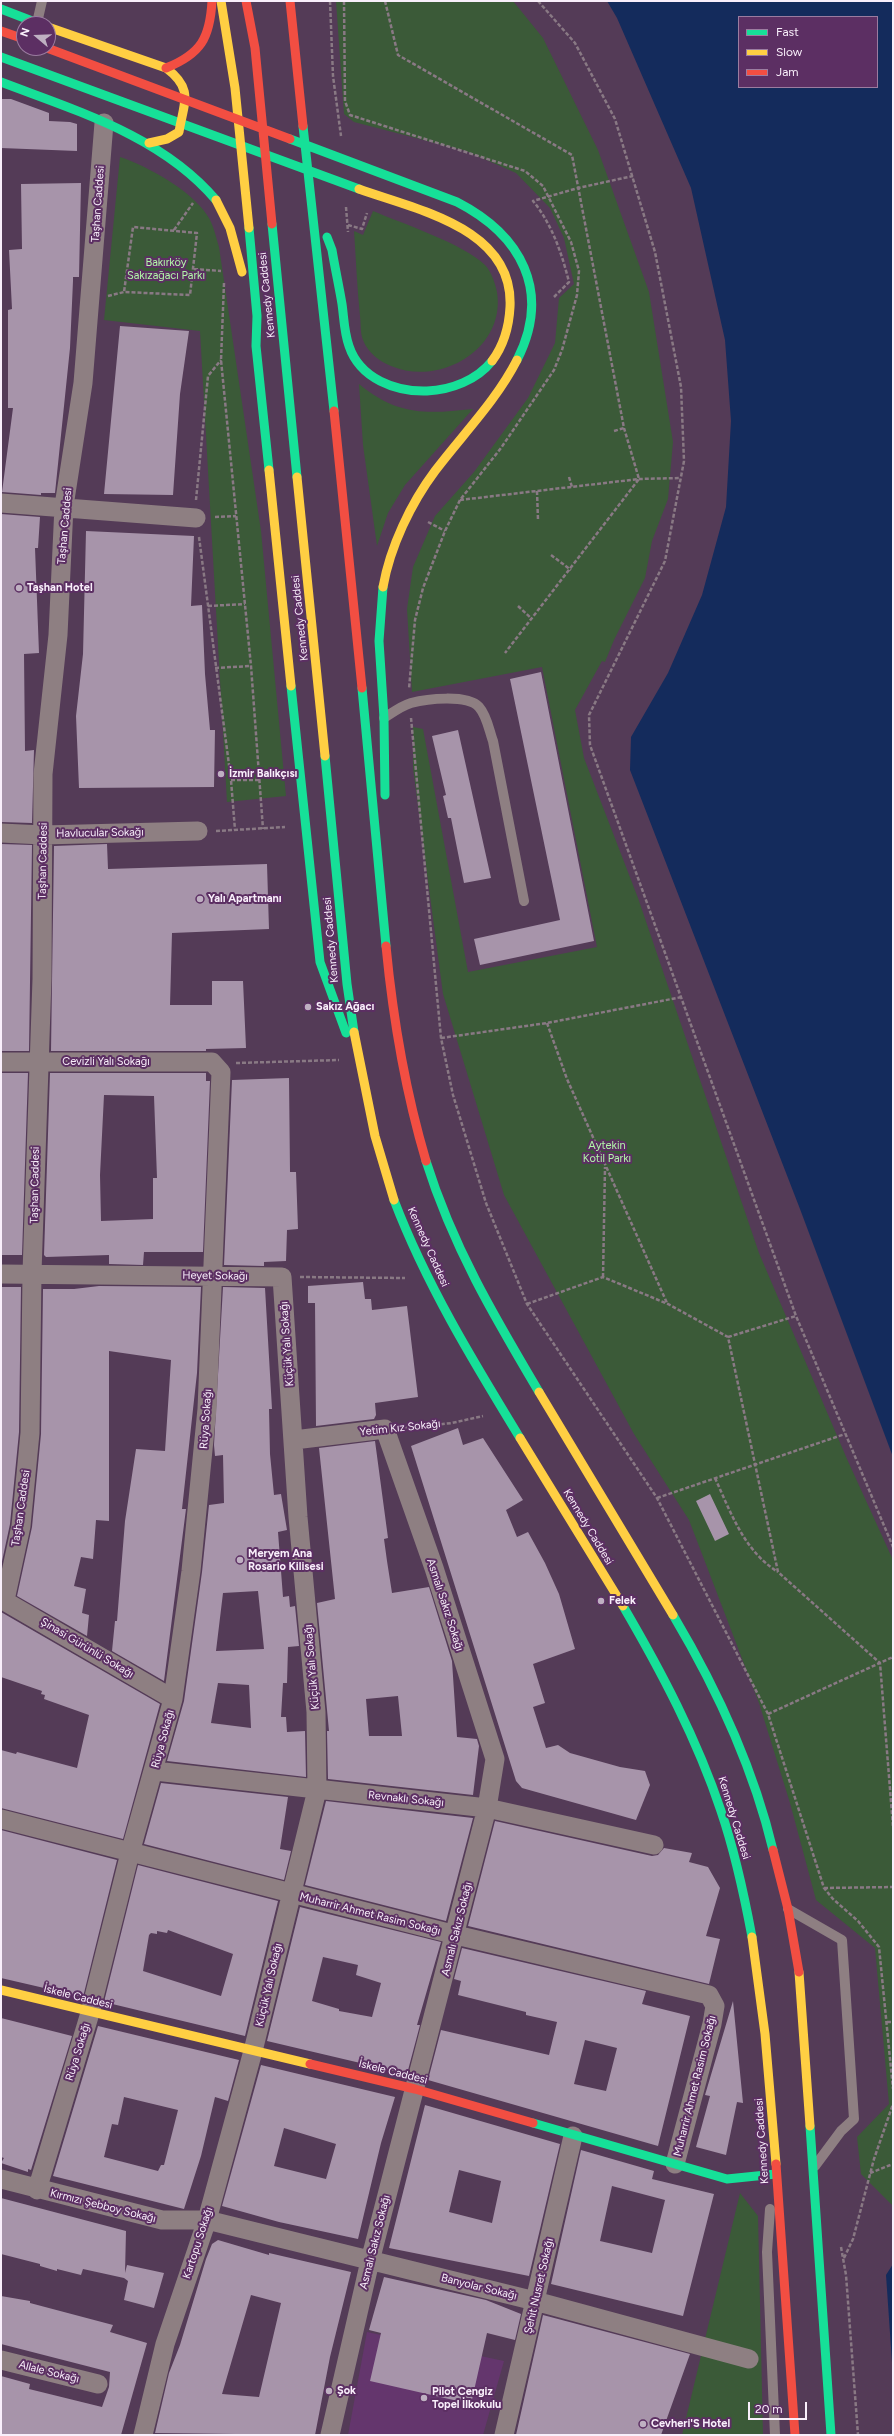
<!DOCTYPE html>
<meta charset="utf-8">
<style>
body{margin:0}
#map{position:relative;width:894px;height:2436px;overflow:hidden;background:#543b57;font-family:Figtree,sans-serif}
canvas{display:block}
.frame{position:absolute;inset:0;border:2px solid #f9effb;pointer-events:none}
.legend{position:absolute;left:738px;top:16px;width:140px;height:72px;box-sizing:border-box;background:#5c2f63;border:1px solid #9b7ca0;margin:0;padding:5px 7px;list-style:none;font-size:12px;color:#f9effb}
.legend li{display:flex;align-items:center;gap:8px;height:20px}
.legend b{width:20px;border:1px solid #9b7ca0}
.north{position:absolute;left:16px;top:16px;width:40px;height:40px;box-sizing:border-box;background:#5c2f63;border:1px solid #9b7ca0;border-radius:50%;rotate:289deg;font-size:11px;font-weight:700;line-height:16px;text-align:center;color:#f9effb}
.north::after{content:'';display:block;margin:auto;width:14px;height:18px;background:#bfb0c2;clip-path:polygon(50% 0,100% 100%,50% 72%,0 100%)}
.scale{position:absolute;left:748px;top:2402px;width:59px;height:18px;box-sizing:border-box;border:2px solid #f9effb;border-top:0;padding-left:5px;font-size:12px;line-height:14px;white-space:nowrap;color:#f9effb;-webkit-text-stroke:3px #5c2f63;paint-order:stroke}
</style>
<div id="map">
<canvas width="894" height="2436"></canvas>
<div class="frame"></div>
<ul class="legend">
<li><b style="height:5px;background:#16e098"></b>Fast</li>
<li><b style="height:5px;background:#ffcf43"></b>Slow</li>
<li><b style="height:5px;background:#f24e42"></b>Jam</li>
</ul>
<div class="north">N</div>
<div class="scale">20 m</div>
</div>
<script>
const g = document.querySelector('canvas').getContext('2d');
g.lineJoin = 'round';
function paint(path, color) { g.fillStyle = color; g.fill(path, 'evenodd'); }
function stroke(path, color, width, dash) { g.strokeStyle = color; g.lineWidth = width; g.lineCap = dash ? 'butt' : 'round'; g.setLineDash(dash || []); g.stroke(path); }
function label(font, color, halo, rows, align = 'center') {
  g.font = font + ' Figtree,sans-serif'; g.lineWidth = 4; g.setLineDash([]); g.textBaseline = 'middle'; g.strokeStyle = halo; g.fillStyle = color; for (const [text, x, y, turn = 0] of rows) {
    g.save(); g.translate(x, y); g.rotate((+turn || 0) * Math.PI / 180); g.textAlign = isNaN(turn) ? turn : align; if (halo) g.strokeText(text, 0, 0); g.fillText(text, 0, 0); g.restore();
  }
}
paint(new Path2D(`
 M367,2332L504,2361L483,2435H348Z`), '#64366d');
paint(new Path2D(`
 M336,1H513L543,38L598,150L649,292L673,442L668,499L652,541L645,578L614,640L605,662L602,661L575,710L584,758L638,898L759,1253L847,1459L893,1560V2206L861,2174L857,2137L889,2104L875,1948L816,1900L790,1803L759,1703L689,1520L634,1434L504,1195L443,994L413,768V727L423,729L468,972L597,947L542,667L412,692L407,609L413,567L435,516L474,472L528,398L555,343L559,298L574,284L564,238L550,208L516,173L466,151L354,122L344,114Z
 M120,157C147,166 191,190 207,215C213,223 216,237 219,247L261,531L286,796L227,802L200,331L104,320Z
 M373,211C401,223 464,244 485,265C491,271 495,283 497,292C506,349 440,387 391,366C379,361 368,353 363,340C360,333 361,323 360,316C357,288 356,259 354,231L363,235Z
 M359,384C398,416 426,414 473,409L405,485L388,513L377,546L363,445Z
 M740,2193L758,2216L763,2435H682Z`), '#3b5a38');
paint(new Path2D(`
 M607,1H893V1457L800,1209L630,770L631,737L668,673L702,595L726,507L731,421L725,340L691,188L617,18ZM739,17H877V87H739Z
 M893,2264V2377L886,2275Z`), '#142b5c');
paint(new Path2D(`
 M1,99H11L49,113V121L70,122L77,124V151L1,148Z
 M81,183L79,277H73V281L70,348L55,493H41V495L2,492L13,408H8V310L12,309L9,250L22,249L21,184Z
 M120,326L189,331L180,394L173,495L104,494Z
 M1,514L40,517L38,548H35L39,653L24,654L25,751L34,750L32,823L1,822Z
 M86,531L194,536L191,606L202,605L205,674L210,730H215L214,787L79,788L76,716L83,654Z
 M541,672L594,941L480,965L474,939L560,920L510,679Z
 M458,730L491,878L464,883L451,818H448L443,796L446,795L432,736Z
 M1,844L32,845L29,1051H1Z
 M107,844L108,869L267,864L269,929L172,933L170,1005H212V981H243L246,1048L206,1049V1051H51L54,846Z
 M1,1073H28L22,1255H1Z
 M50,1073H206V1081H210L203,1252H144L143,1265L109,1264V1255L46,1257L44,1255ZM104,1095L154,1096L157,1178H153V1219L101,1221L100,1175Z
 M289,1078L290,1172H296L298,1229L287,1230L286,1261L264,1262V1266L224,1265L232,1080Z
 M363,1282L365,1299H371L372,1310L407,1306L418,1397L375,1403L376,1415L374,1419L316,1426L315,1303H308V1286Z
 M99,1286L201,1287L197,1373L182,1509H186L164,1681L112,1651L115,1621H117L125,1521L136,1449L165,1451L171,1360L109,1351V1521L96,1520L93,1559L81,1557L74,1586L86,1589L82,1613L89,1615L87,1636L17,1596L32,1527L41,1434L43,1289H74Z
 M1,1287H21L19,1432L10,1524L1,1566Z
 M223,1287L265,1288L272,1409H269L270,1454L274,1495L281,1494L287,1530L278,1532L283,1597L289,1596L290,1607L295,1606L299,1646L288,1647L287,1683H283L281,1717H286L287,1732L305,1731L306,1777L167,1761L184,1701L202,1572L209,1505L224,1503L223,1455L215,1456L214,1445ZM258,1591L264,1649L216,1651L223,1593ZM218,1683L249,1685L251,1728L211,1723Z
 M458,1428L463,1445L483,1438L523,1500L506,1510L517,1537L528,1532L545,1563L559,1594L575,1649L533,1664L545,1703L533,1707L546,1748L558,1745L570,1753L620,1767L645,1771L650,1785L636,1820L522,1788L516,1781L411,1446Z
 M375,1441L388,1538L384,1539L387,1561L392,1593L429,1587L452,1661L457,1737L477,1739L479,1746L473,1795L328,1779L327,1731H329L317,1603L335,1599L319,1448ZM398,1696L402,1736H369L366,1699Z
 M710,1494L729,1534L715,1541L696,1501Z
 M1,1612L160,1704L123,1839L1,1808V1750L16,1754L17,1752L77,1768L89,1715L44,1699L45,1695L41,1694L42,1691L1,1677Z
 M161,1783L288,1797L280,1849L291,1851L284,1880L144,1844Z
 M326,1801L473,1818L446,1921L305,1885Z
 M495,1821L652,1856L658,1855L664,1848L692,1853L689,1862L708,1867L720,1888L706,1936L720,1939L709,1984L468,1926Z
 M1,1830L117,1860L83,1997L1,1978Z
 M138,1865L278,1901L245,2036L104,2002ZM168,1930L233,1954L221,1996L143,1971L149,1935L151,1933L157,1934V1931L167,1933Z
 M300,1907L441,1942L417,2025H420L407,2074L267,2041ZM323,1957L358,1965L356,1975L381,1983L372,2017L339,2011V2009L312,2001Z
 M462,1948L646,1991L642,2004L690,2016L658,2146L428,2080L441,2030L549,2055L557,2022L526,2015V2012L458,1995L461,1981L454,1979ZM585,2040L617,2048L606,2091L574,2084Z
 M733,2001L743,2103L737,2102L726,2155L696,2147L710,2096L705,2095Z
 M1,2018L72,2036L31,2170L28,2169V2172L1,2163L4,2158L1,2157Z
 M98,2026L239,2060L228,2101L215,2097L201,2156L184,2209L53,2176ZM124,2097L178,2110L164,2165H161L158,2171L104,2157L112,2124L118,2125Z
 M261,2065L395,2097L381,2143L358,2239L279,2222L222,2206ZM284,2128L336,2144L326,2179L274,2166Z
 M425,2105L560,2144L529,2276L389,2248ZM459,2170L501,2181L492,2223L449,2212Z
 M581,2150L654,2171L652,2179L714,2194L683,2316L551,2284ZM612,2186L665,2200L652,2253L600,2241Z
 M1,2198L126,2231L125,2273L127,2265L164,2273L154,2308L124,2300L128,2281L124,2278L83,2269L81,2275L57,2269V2271L40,2266V2264L1,2254Z
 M218,2240L269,2255V2253L351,2272L330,2357L315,2435L155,2433L169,2373L180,2345L206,2259L212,2244ZM251,2295L281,2303L259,2397L222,2394Z
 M384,2277L486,2300L521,2314L515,2340L487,2333L471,2404L370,2381L381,2333L369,2330Z
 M1,2296L30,2301V2303L113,2325L110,2332L147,2343L121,2435H1V2376L30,2384L29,2389L102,2407L109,2387L110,2372L1,2344Z
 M543,2315L690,2354L661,2435H516Z`), '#a794aa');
stroke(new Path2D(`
 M330,1L333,76L341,136
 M344,1L345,101L350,115L525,171L543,186L571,242L579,271L577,295L562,350L554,370L501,448L460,500L445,531L423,588L415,620L409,689
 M385,1L398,55L572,155L624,428L639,479L505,653
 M538,1L575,43L615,119L655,252L681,387L684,461L665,561L589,715L590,745L796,1316L893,1547
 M346,207L348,232
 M348,225L362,229L367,213
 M174,230L193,203
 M194,269L221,271
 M224,283L221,360L251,666L263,829
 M108,296L124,292L190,295L197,233L133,227L124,292
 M554,297L569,282C562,254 552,224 533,201L578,188L633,176
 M614,431L624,428
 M569,477L572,487
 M537,491L538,520
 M196,500L208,376L221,360
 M460,500L639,479L680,478
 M215,517L236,516
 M428,522L445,531
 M199,537L231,780L235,830
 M551,555L571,570
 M208,606L245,604
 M518,606L532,619
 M215,668L251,666
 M411,718L441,1038L453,1095L486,1203L527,1304L657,1498L768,1714L824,1888L833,1899L858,1921L879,1947L893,2089
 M231,780H259
 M216,831L285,827
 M547,1023L567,1079L667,1303
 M441,1038L547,1023L682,997
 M236,1063L339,1060
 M300,1277L405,1278
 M603,1277L605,1167
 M527,1304L603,1277L668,1304L728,1337L778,1572L880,1663L893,1827
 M728,1337L796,1316
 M405,1428L452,1423L483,1416
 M715,1478C731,1513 744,1551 778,1572
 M657,1498L845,1434
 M768,1714L893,1657
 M824,1888L893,1887
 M887,2022H893
 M870,2173L893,2164
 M841,2247L846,2275L858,2435
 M844,2258L853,2239L874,2159L893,2104`), '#897984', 2.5, [4, 2]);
stroke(new Path2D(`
 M37,23L42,1
 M384,718C392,713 401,706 411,703C426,699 467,694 479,707C487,716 489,730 493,741L524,901
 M788,1909L842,1940L854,2119L841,2131L815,2166
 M770,2209L767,2252L775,2435`), '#8e7f82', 10);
stroke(new Path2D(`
 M1,503L196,518
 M1,833L43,835L198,831
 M1,1062H212L221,1072L207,1409L191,1571L173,1699L130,1853L90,2013L37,2190
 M1,1274L282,1277L298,1517L316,1712L317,1790L253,2051L207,2220L165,2344L143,2435
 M294,1440L385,1429L434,1568L495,1759L487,1808L370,2261L330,2435
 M1,1599L173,1699
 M5,1600L21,1526L30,1433L32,1273L42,979L43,774L58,635L64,506L83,383L104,123
 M155,1771L487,1808L654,1845
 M1,1819L456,1935L709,1995L715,2006L712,2024L675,2164
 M1,2179L162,2220H207L535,2301L749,2359
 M1,2360L98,2384
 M504,2435L573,2136`), '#8e7f82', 19);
stroke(new Path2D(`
 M1,9L40,24
 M1,57L359,189
 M1,82C77,111 162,136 216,200
 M303,126L334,411
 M290,139L457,202C521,235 552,291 517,360
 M272,224L297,477
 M249,228L257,316L256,346L269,470
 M327,237L332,250C335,268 339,286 342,304C344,318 344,332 349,346C360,379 396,392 427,391C451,390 477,380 492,361
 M383,587L379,641L384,718L385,795
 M291,686L320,962L346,1033
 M362,688L386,946
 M325,756L347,984L354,1032
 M426,1161C453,1247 494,1316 539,1392
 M394,1200C426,1284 473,1361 520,1438
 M623,1606C661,1671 697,1739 721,1811C735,1852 744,1894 752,1937
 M673,1615C717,1689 753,1766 773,1850
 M533,2123L727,2179L776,2174
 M810,2126L831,2435`), '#16e098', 9);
stroke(new Path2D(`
 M221,1L235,88L249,228
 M48,27L166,68C194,89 184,102 179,132L167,139L149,143
 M359,189C417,210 514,228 510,307C509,327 504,345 492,361
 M216,200L230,228L242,272
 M269,470L291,686
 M297,477L325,756
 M383,587C390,547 411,503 435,471C463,434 496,401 517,360
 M354,1032L375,1136L394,1200
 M539,1392L673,1615
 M520,1438L623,1606
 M752,1937L765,2034L776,2164
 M799,1972L810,2126
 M1,1990L310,2064`), '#ffcf43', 9);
stroke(new Path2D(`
 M246,1L255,48L272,224
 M290,1L303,126
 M1,31L24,39
 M47,48L290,139
 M166,68C201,54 210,38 212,1
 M334,411L362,688
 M386,946C393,1019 405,1090 426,1161
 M773,1850L788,1909L799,1972
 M310,2064L415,2089L533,2123
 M776,2164L795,2435`), '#f24e42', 9);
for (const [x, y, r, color] of [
 [19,588,4,"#bfb0c2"],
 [221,774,4,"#bfb0c2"],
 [200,899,4,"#bfb0c2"],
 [308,1007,4,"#bfb0c2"],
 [240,1560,4,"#bfb0c2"],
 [601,1601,4,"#bfb0c2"],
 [329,2391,4,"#bfb0c2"],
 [424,2398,4,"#bfb0c2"],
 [643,2424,4,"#bfb0c2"]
]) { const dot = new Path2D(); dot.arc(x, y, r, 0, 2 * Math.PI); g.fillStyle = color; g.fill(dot); stroke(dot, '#5c2f63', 1.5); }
label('11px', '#f9effb', '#5c2f63', [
 ["Taşhan Caddesi",98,204,-86],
 ["Kennedy Caddesi",267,295,-96],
 ["Taşhan Caddesi",65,526,-85],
 ["Kennedy Caddesi",300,618,-96],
 ["Havlucular Sokağı",100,833,-1],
 ["Taşhan Caddesi",43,861,-89],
 ["Kennedy Caddesi",331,940,-95],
 ["Cevizli Yalı Sokağı",106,1062],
 ["Taşhan Caddesi",35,1185,-89],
 ["Kennedy Caddesi",428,1247,66],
 ["Heyet Sokağı",215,1276,1],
 ["Küçük Yalı Sokağı",287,1344,-94],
 ["Rüya Sokağı",206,1419,-86],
 ["Yetim Kız Sokağı",400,1428,-6],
 ["Taşhan Caddesi",21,1508,-82],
 ["Kennedy Caddesi",588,1527,59],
 ["Asmalı Sakız Sokağı",445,1605,72],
 ["Şinasi Gürünlü Sokağı",87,1648,31],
 ["Küçük Yalı Sokağı",312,1667,-95],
 ["Rüya Sokağı",163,1739,-75],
 ["Revnaklı Sokağı",406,1799,6],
 ["Kennedy Caddesi",734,1818,73],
 ["Muharrir Ahmet Rasim Sokağı",370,1914,14],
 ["Asmalı Sakız Sokağı",457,1929,-76],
 ["Küçük Yalı Sokağı",269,1985,-77],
 ["İskele Caddesi",78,1997,14],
 ["Rüya Sokağı",78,2052,-73],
 ["İskele Caddesi",393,2072,14],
 ["Muharrir Ahmet Rasim Sokağı",695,2086,-76],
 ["Kennedy Caddesi",762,2141,-94],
 ["Kırmızı Şebboy Sokağı",103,2206,14],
 ["Asmalı Sakız Sokağı",375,2242,-76],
 ["Kartopu Sokağı",198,2243,-72],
 ["Şehit Nusret Sokağı",539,2286,-77],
 ["Banyolar Sokağı",479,2287,14],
 ["Allale Sokağı",49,2372,14]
]);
label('11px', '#b1f8a8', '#5c2f63', [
 ["Bakırköy",166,263],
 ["Sakızağacı Parkı",166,276],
 ["Aytekin",607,1146],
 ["Kotil Parkı",607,1159]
]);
label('bold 11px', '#f9effb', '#5c2f63', [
 ["Taşhan Hotel",27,588],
 ["İzmir Balıkçısı",229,774],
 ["Yalı Apartmanı",208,899],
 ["Sakız Ağacı",316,1007],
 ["Meryem Ana",248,1554],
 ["Rosario Kilisesi",248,1567],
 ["Felek",609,1601],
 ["Şok",337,2391],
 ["Pilot Cengiz",432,2392],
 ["Topel İlkokulu",432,2405],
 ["Cevheri'S Hotel",651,2424]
], 'left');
</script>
